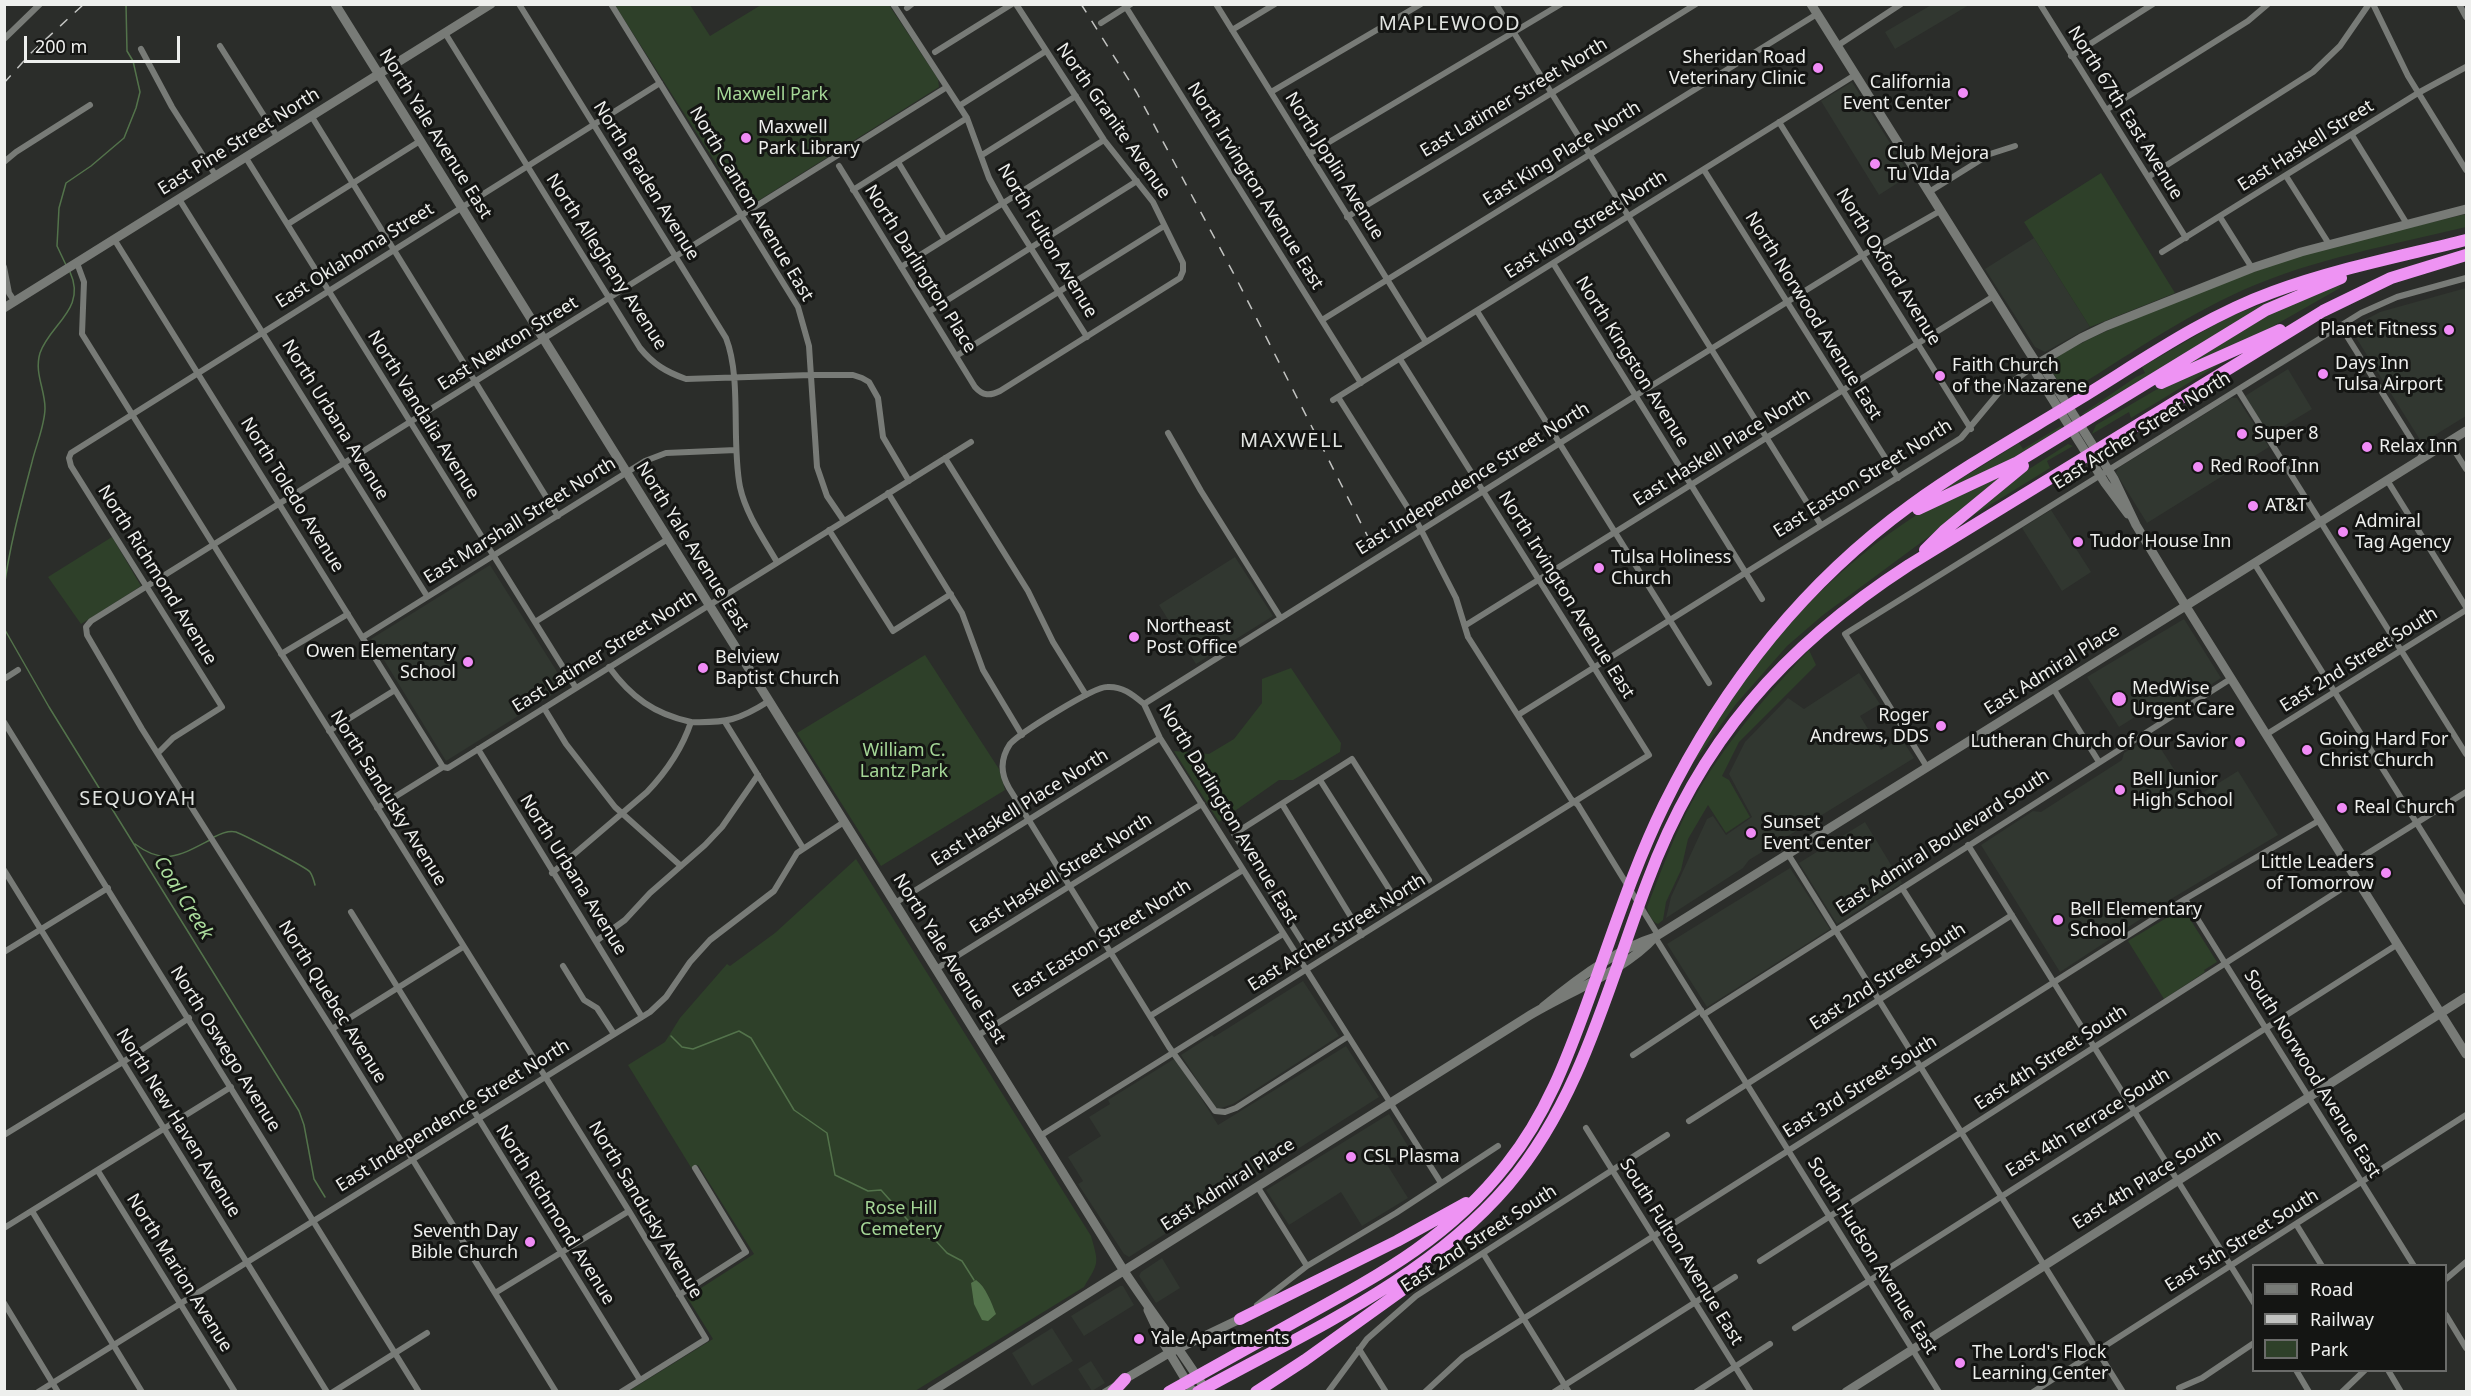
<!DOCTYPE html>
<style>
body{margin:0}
#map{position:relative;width:2471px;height:1396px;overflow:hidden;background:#2b2d2a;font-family:"Noto Sans",sans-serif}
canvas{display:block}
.frame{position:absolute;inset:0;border:6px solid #eeefed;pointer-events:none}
.legend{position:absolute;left:2252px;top:1264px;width:195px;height:108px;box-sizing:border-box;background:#141513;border:2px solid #6b6c6a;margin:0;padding:8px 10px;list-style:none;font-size:18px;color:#eeefed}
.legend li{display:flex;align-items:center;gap:12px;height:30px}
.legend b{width:30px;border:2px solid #6b6c6a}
.scale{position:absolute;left:24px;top:36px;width:156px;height:27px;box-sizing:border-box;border:3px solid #eeefed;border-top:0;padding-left:8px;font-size:18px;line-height:21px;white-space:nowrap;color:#eeefed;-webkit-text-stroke:4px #141513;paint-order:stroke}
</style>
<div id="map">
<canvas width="2471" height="1396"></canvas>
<div class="frame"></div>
<ul class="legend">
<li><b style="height:8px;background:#787b77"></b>Road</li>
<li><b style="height:8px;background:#c2c3c1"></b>Railway</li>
<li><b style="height:16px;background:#2e4029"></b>Park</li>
</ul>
<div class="scale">200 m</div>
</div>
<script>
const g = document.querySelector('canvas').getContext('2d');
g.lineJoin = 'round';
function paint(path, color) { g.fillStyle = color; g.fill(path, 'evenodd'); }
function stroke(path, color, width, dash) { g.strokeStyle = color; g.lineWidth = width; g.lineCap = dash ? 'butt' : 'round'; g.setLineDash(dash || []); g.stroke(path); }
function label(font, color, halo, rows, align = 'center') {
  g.font = font + ' "Noto Sans",sans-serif'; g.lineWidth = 6; g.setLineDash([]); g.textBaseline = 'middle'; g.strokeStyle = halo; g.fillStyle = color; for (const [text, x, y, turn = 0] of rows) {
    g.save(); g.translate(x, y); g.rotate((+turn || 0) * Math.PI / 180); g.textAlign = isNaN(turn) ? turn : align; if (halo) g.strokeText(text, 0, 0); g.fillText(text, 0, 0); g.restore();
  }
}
paint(new Path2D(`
 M1933,4L1969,5L1895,49L1885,32Z
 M1852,82L1910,175L1879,195L1821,101Z
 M2034,238L2090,327L2045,352L2035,347L1985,269Z
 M2466,288V416L2422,443L2350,328L2380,312Z
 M2288,369L2312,409L2269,435L2245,396Z
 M2231,398H2237L2269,447L2147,523L2116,473L2118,468Z
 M2051,510L2091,572L2062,591L2022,528Z
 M1235,557L1273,616L1196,664L1159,605Z
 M490,565L566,686L446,761L371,639Z
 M2184,619L2221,678L2162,717L2154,705L2119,727L2087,677Z
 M1859,673L1880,704L1860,716L1881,750L1901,738L1914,758L1749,860L1743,868L1666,918L1671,897L1707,819L1713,816L1726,835L1752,817L1729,774L1745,742L1788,698L1804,709Z
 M2152,735L2193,799L2238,771L2278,835L2171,899L2060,972L1981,845L2033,811L2041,812L2122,760L2124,753Z
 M1865,822L1902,883L1837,924L1799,863Z
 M1790,868L1830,929L1707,1007L1667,944Z
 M1303,981L1339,1036L1233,1104L1218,1109L1214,1106L1181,1055L1212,1035L1214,1037Z
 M1346,1046L1379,1097L1129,1257L1124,1254L1078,1184L1083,1181L1068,1157L1101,1136L1089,1117L1110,1104L1108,1100L1174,1059L1183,1069L1218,1125Z
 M1389,1114L1409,1148L1386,1163L1408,1198L1362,1226L1341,1192L1289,1225L1266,1190Z
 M1162,1258L1180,1288L1156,1303L1139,1276L1141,1272Z
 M1120,1286H1123L1134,1305L1084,1336L1071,1316Z
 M1052,1328L1073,1361L1032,1386L1012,1353Z
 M1091,1361L1105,1383L1092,1391L1078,1369Z`), '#313730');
paint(new Path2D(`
 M615,5H690L710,36L761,5H889L938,79L939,87L745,209Z
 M2101,173L2175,293L2090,327L2024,222Z
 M2466,214V227C2392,245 2313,259 2243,290C2181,318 2124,358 2066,394L2049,366C2058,343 2251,272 2285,261C2344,241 2406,229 2466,214Z
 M2340,285V288L2247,341L2171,374C2216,345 2287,293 2340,285Z
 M2310,286L2084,414H2082L2136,377L2145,373L2142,367L2228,317Z
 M2238,353L2131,418L2129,412L2092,434L2096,425L2171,381Z
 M2061,426L2063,429L2026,453L1938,493L2019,443L2023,449Z
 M2068,444L2073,446L2047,461L2050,468L1956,526L2009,482Z
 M2012,468L1946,524L1823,615L1787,646L1736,704L1689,769C1700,750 1710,731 1721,714C1770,636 1840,564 1918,514C1946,495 1981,483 2012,468Z
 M112,537L141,586L81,624L48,577Z
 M1809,650L1816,665L1739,742L1722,776L1729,780L1750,817L1726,833L1708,805L1688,839L1681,870L1666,902L1663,920L1658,924C1652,922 1648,913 1647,907C1661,872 1674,835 1692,802C1723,745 1765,697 1809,650Z
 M925,655L999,769L1005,790L881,866L797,733Z
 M1291,668L1341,743L1340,752L1293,780H1279L1219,822L1174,751L1209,754L1234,739L1262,703V679Z
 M856,859L1091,1236C1099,1264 1099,1262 1084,1287L915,1391H629L713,1339L687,1297L754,1254L698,1165L692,1169L628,1065L665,1042L680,1018L727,964L730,966L775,933Z
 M2183,908L2217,962L2204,970L2205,972L2164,999L2128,941Z`), '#2e4029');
paint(new Path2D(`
 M976,1280C986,1287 991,1302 996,1314L988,1321L982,1320L974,1304L971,1283Z`), '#53734b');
stroke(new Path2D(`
 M66,265L57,246L59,208L66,183L91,166L124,138L136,108L140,92L133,61L127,51L126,4
 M4,588C10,544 21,504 32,462C36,445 45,425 45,408C45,389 34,373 40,353C50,324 87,309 70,272
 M4,619L5,630L49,707L299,1111L304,1125L314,1179L325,1197
 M214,837C220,834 228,830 236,832C244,835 306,867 310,872C312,875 314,881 315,885
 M135,844C164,866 181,855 210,840
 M671,1036L682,1047L693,1049L739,1031L751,1038L794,1110L827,1133L835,1175L868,1191L881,1190L921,1235L936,1241L947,1253L962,1261L974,1280`), '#53734b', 1.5);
stroke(new Path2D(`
 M519,4L726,338C742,379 731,441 740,487C746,514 763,538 777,562
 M611,4L798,307L809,346L817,467L827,496L844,521
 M893,4L967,118L989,178L1003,204L1087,337
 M1124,4L1361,383
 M1216,4L1426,342
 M1496,4L1821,525
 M2040,4L2186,238
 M2373,4L2408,76L2466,170
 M2459,4L2466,17
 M907,8L912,4
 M1101,23L1131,4
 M1232,30L1275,4
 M445,33L640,348C653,364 666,372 686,379L811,375H853L862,378L869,382L878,398L883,437L909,481
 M4,39L40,4
 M220,46L278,138
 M1837,46L1901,4
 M141,49L172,107L216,176
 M935,52L1012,4
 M2071,56L2153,4
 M1271,92L1421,4
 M959,106L1046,51
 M2106,110L2248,21L2268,4
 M312,117L558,516
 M1779,122L1971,429
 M2352,135L2407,224
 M1309,154L1561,4
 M982,155L1076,96
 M246,158L576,688
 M4,162L16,152L90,105
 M898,162L944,238
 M839,166L975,387C983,396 990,396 1000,391L1180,278L1183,271V263L1153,202L1104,140L1016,4
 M1704,170L1898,478
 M2286,176L2329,244
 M2148,177L2313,72L2340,46L2369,4
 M853,190L967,118
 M1929,192L1990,154L2015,146
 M179,199L427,596
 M1347,217C1464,147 1580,76 1696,4
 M2220,217L2252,268
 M288,224L420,141
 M114,239L443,767
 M2162,252L2418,93L2466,67
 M77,263L84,282L82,334L629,1211L706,1339L621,1392
 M1553,263L1762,599
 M4,267L9,293L15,302
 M901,267L1104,140
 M930,311L1137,181
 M1477,311L1709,683
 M1322,320L1817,14
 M2340,325L2423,458
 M956,356L1164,226
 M2238,390L2466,754
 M1338,397L1418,524L1456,598L1468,637L1571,799L1578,805L1658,935
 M1333,400L1855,75
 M1168,433L1201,491L1280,617
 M2449,442L2466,469
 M945,458L1028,591L1053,642L1086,695
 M2387,480L2466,607
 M888,493L962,613L983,670L1022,735
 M829,530L893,631L951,594
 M2254,563L2466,902
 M535,622L668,539
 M1466,625L1994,296
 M363,637L645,461L666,453L736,450
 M281,654L348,614
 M609,667C631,697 654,714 691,722
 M4,679L18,670
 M2053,688L2099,762
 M1144,704L1635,396L1863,255L1940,211
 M1144,704C1132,694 1122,686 1107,687C1093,687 1020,733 1010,744C1000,759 1000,773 1009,788L1169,1047L1215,1111L1225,1112L1236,1108L1347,1037
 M1144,704L1160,738L1441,1183
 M544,708L566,744L615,807L681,866
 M1518,715L1961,438L2001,390L2037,364
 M4,722L419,1392
 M725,722L803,848
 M329,731L395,690
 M2267,734L2466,610
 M478,749L642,1017
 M158,753L173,738L222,707L71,466L69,458L71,453L660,83
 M1927,767L1845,634L2361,313L2397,297L2466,278
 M1320,780L1398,903
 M1282,804L1362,935
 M377,808L443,767L448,768L971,442
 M1968,845L2254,1303
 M1788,854L2123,1392
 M2349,865L2466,792
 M4,870L327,1392
 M552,873L647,792C667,771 682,749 691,722C727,723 739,720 769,701
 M1902,888L1946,957
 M2185,899L2414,1266
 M895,903L1160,738
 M351,912L640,1380
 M1655,937L1939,1392
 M596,941L625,920L650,893L705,845L722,827L758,775
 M4,952L108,888
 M1298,958L1310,954L1429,880L1352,759L1234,834L1310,954
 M563,966L584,1000L597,1008L614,1034
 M936,969L1202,804
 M1703,1015L2232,678
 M1150,1016L1283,934
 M332,1029L463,947
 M977,1036L1243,870
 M1633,1055L1701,1010
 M1689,1121L2012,915
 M1586,1128L1751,1392
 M4,1135L123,1062L189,1018
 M1040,1136L1649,755L1400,359
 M98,1171L235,1392
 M1257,1186L1307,1266
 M32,1211L142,1392
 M2296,1224L2322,1266
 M4,1228L231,1087
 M1483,1253L1569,1392
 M1760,1261L2357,879
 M2446,1279L2466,1262
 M495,1293L629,1211
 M679,1295L746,1252L695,1168
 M4,1303L58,1392
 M1257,1305L1307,1266L1396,1213L1498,1146
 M2446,1315L2466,1348
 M1795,1328L2398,944
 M1359,1349L1386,1392
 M2296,1370L2309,1392
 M2388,1370L2401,1392
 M2179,1388L2202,1378L2254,1343
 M38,1392L650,1012L666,997L690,962L710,940L774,891L797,853L844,822
 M333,1392L427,1333
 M556,1392L332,1029L142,729L87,635L86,627L91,621L947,87
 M1104,1392L1114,1386
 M1328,1392L1367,1339L1416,1296L1667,1135
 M1425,1392L1463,1357L2185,899L2320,820
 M1554,1392L1735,1277
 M1696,1392L1770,1344
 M2033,1392L2466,1115
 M2342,1392L2365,1370`), '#787b77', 6);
stroke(new Path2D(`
 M335,4L1124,1271C1151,1312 1181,1350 1207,1392
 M1811,4L2028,350L2037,364L2044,368L2114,479L2136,525L2162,568L2466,1054
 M4,308L491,4
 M2037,364L2081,338L2106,326L2252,268L2301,252L2466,209
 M2037,364L2036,373L2105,483L2128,514
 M1543,1007C1573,982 1619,948 1655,937L2466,431
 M1148,1310L1164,1344L1193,1392
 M1125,1379L1169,1353L1240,1319
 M931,1392L1527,1017C1566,993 1625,971 1655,937
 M1846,1392L2466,997`), '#787b77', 9);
stroke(new Path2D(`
 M2161,383L2280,330
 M1918,509L2016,463L2266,310L2341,278
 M1925,550L1944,531L2023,466
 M1240,1319L1397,1241L1466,1203
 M1113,1392L1125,1379
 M1169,1392C1214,1367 1260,1341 1305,1316C1383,1273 1451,1236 1507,1164C1546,1115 1567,1059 1588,1001C1612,936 1633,868 1664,805C1722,687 1804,583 1911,505C1965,466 2024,433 2081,398C2143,360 2204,317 2273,292C2335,269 2402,256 2466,240
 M1198,1392C1306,1332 1427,1280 1508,1185C1581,1099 1608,986 1647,883C1699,742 1784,646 1909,565L2323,311L2391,278L2466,255
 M1256,1392L1305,1360L1408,1286L1425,1269`), '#ee93f3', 12);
stroke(new Path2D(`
 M1081,4L1137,93L1236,278L1369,539
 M4,83L31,53L84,4`), '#c2c3c1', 1.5, [10, 10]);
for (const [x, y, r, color] of [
 [1818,68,6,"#f08bf6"],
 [1963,93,6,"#f08bf6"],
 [746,138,6,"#f08bf6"],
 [1875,164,6,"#f08bf6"],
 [2449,330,6,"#f08bf6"],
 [2323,374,6,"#f08bf6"],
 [1940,376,6,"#f08bf6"],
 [2242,434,6,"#f08bf6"],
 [2367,447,6,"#f08bf6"],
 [2198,467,6,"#f08bf6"],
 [2253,506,6,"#f08bf6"],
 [2343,532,6,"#f08bf6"],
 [2078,542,6,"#f08bf6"],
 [1599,568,6,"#f08bf6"],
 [1134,637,6,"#f08bf6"],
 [468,662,6,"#f08bf6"],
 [703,668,6,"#f08bf6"],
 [2119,699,8,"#f08bf6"],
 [1941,726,6,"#f08bf6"],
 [2240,742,6,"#f08bf6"],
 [2307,750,6,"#f08bf6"],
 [2120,790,6,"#f08bf6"],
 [2342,808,6,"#f08bf6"],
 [1751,833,6,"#f08bf6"],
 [2386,873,6,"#f08bf6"],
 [2058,920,6,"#f08bf6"],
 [1351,1157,6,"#f08bf6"],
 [530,1242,6,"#f08bf6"],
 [1139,1339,6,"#f08bf6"],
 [1960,1363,6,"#f08bf6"]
]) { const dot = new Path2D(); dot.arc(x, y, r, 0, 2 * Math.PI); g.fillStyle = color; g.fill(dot); stroke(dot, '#141513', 2); }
label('18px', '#eeefed', '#141513', [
 ["Sheridan Road",1806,58,"right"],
 ["Veterinary Clinic",1806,79,"right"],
 ["California",1951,83,"right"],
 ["Event Center",1951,104,"right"],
 ["Maxwell",758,128],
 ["Park Library",758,149],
 ["Club Mejora",1887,154],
 ["Tu VIda",1887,175],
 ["Planet Fitness",2437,330,"right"],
 ["Days Inn",2335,364],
 ["Tulsa Airport",2335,385],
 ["Faith Church",1952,366],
 ["of the Nazarene",1952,387],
 ["Super 8",2254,434],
 ["Relax Inn",2379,447],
 ["Red Roof Inn",2210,467],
 ["AT&T",2265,506],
 ["Admiral",2355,522],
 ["Tag Agency",2355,543],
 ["Tudor House Inn",2090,542],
 ["Tulsa Holiness",1611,558],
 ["Church",1611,579],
 ["Northeast",1146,627],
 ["Post Office",1146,648],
 ["Owen Elementary",456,652,"right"],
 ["School",456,673,"right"],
 ["Belview",715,658],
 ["Baptist Church",715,679],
 ["MedWise",2132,689],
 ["Urgent Care",2132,710],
 ["Roger",1929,716,"right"],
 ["Andrews, DDS",1929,737,"right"],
 ["Going Hard For",2319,740],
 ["Christ Church",2319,761],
 ["Lutheran Church of Our Savior",2228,742,"right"],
 ["Bell Junior",2132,780],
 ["High School",2132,801],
 ["Real Church",2354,808],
 ["Sunset",1763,823],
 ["Event Center",1763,844],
 ["Little Leaders",2374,863,"right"],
 ["of Tomorrow",2374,884,"right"],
 ["Bell Elementary",2070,910],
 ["School",2070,931],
 ["CSL Plasma",1363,1157],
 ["Seventh Day",518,1232,"right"],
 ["Bible Church",518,1253,"right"],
 ["Yale Apartments",1151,1339],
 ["The Lord's Flock",1972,1353],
 ["Learning Center",1972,1374]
], 'left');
label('18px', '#a5d797', '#141513', [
 ["Maxwell Park",772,95],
 ["William C.",904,751],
 ["Lantz Park",904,772],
 ["Rose Hill",901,1209],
 ["Cemetery",901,1230]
]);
label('18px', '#eeefed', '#141513', [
 ["East Latimer Street North",1514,98,-31],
 ["North 67th East Avenue",2125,113,58],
 ["North Granite Avenue",1113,121,55],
 ["North Yale Avenue East",435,134,58],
 ["East Pine Street North",239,142,-32],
 ["East Haskell Street",2306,146,-32],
 ["East King Place North",1562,154,-32],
 ["North Joplin Avenue",1334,166,58],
 ["North Braden Avenue",646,181,58],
 ["North Irvington Avenue East",1255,186,58],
 ["North Canton Avenue East",751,204,59],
 ["East King Street North",1586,225,-32],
 ["North Fulton Avenue",1047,241,59],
 ["East Oklahoma Street",355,256,-32],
 ["North Allegheny Avenue",606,262,57],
 ["North Oxford Avenue",1888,267,58],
 ["North Darlington Place",920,269,58],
 ["North Norwood Avenue East",1813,316,58],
 ["East Newton Street",508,344,-32],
 ["North Kingston Avenue",1632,362,58],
 ["North Vandalia Avenue",423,415,58],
 ["North Urbana Avenue",335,420,58],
 ["East Archer Street North",2142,431,-32],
 ["East Haskell Place North",1722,448,-32],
 ["East Independence Street North",1473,479,-32],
 ["East Easton Street North",1863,479,-32],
 ["North Toledo Avenue",292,495,58],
 ["East Marshall Street North",520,521,-32],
 ["North Yale Avenue East",692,547,58],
 ["North Richmond Avenue",157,575,58],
 ["North Irvington Avenue East",1566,595,58],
 ["East Latimer Street North",605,652,-32],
 ["East 2nd Street South",2359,660,-32],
 ["East Admiral Place",2052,670,-32],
 ["North Sandusky Avenue",388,798,58],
 ["East Haskell Place North",1020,808,-32],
 ["North Darlington Avenue East",1228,814,59],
 ["East Admiral Boulevard South",1943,842,-33],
 ["East Haskell Street North",1061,874,-32],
 ["North Urbana Avenue",573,875,58],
 ["East Archer Street North",1337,933,-32],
 ["East Easton Street North",1102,939,-32],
 ["North Yale Avenue East",949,959,58],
 ["East 2nd Street South",1888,977,-33],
 ["North Quebec Avenue",332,1002,58],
 ["North Oswego Avenue",225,1049,58],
 ["East 4th Street South",2051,1058,-33],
 ["South Norwood Avenue East",2312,1074,58],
 ["East 3rd Street South",1860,1087,-32],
 ["East Independence Street North",453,1116,-32],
 ["North New Haven Avenue",178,1123,58],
 ["East 4th Terrace South",2088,1123,-32],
 ["East 4th Place South",2147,1180,-32],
 ["East Admiral Place",1228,1185,-33],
 ["North Sandusky Avenue",645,1210,59],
 ["North Richmond Avenue",555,1215,58],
 ["East 2nd Street South",1479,1239,-33],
 ["East 5th Street South",2242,1241,-32],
 ["South Fulton Avenue East",1681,1252,58],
 ["South Hudson Avenue East",1872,1256,58],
 ["North Marion Avenue",179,1273,58]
]);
g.letterSpacing = '1.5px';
label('20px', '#e1e4e1', '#141513', [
 ["MAPLEWOOD",1450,24],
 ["MAXWELL",1292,441],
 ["SEQUOYAH",138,799]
]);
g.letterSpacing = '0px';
label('italic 20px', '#aadc9c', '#141513', [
 ["Coal Creek",183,898,58]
]);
</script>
